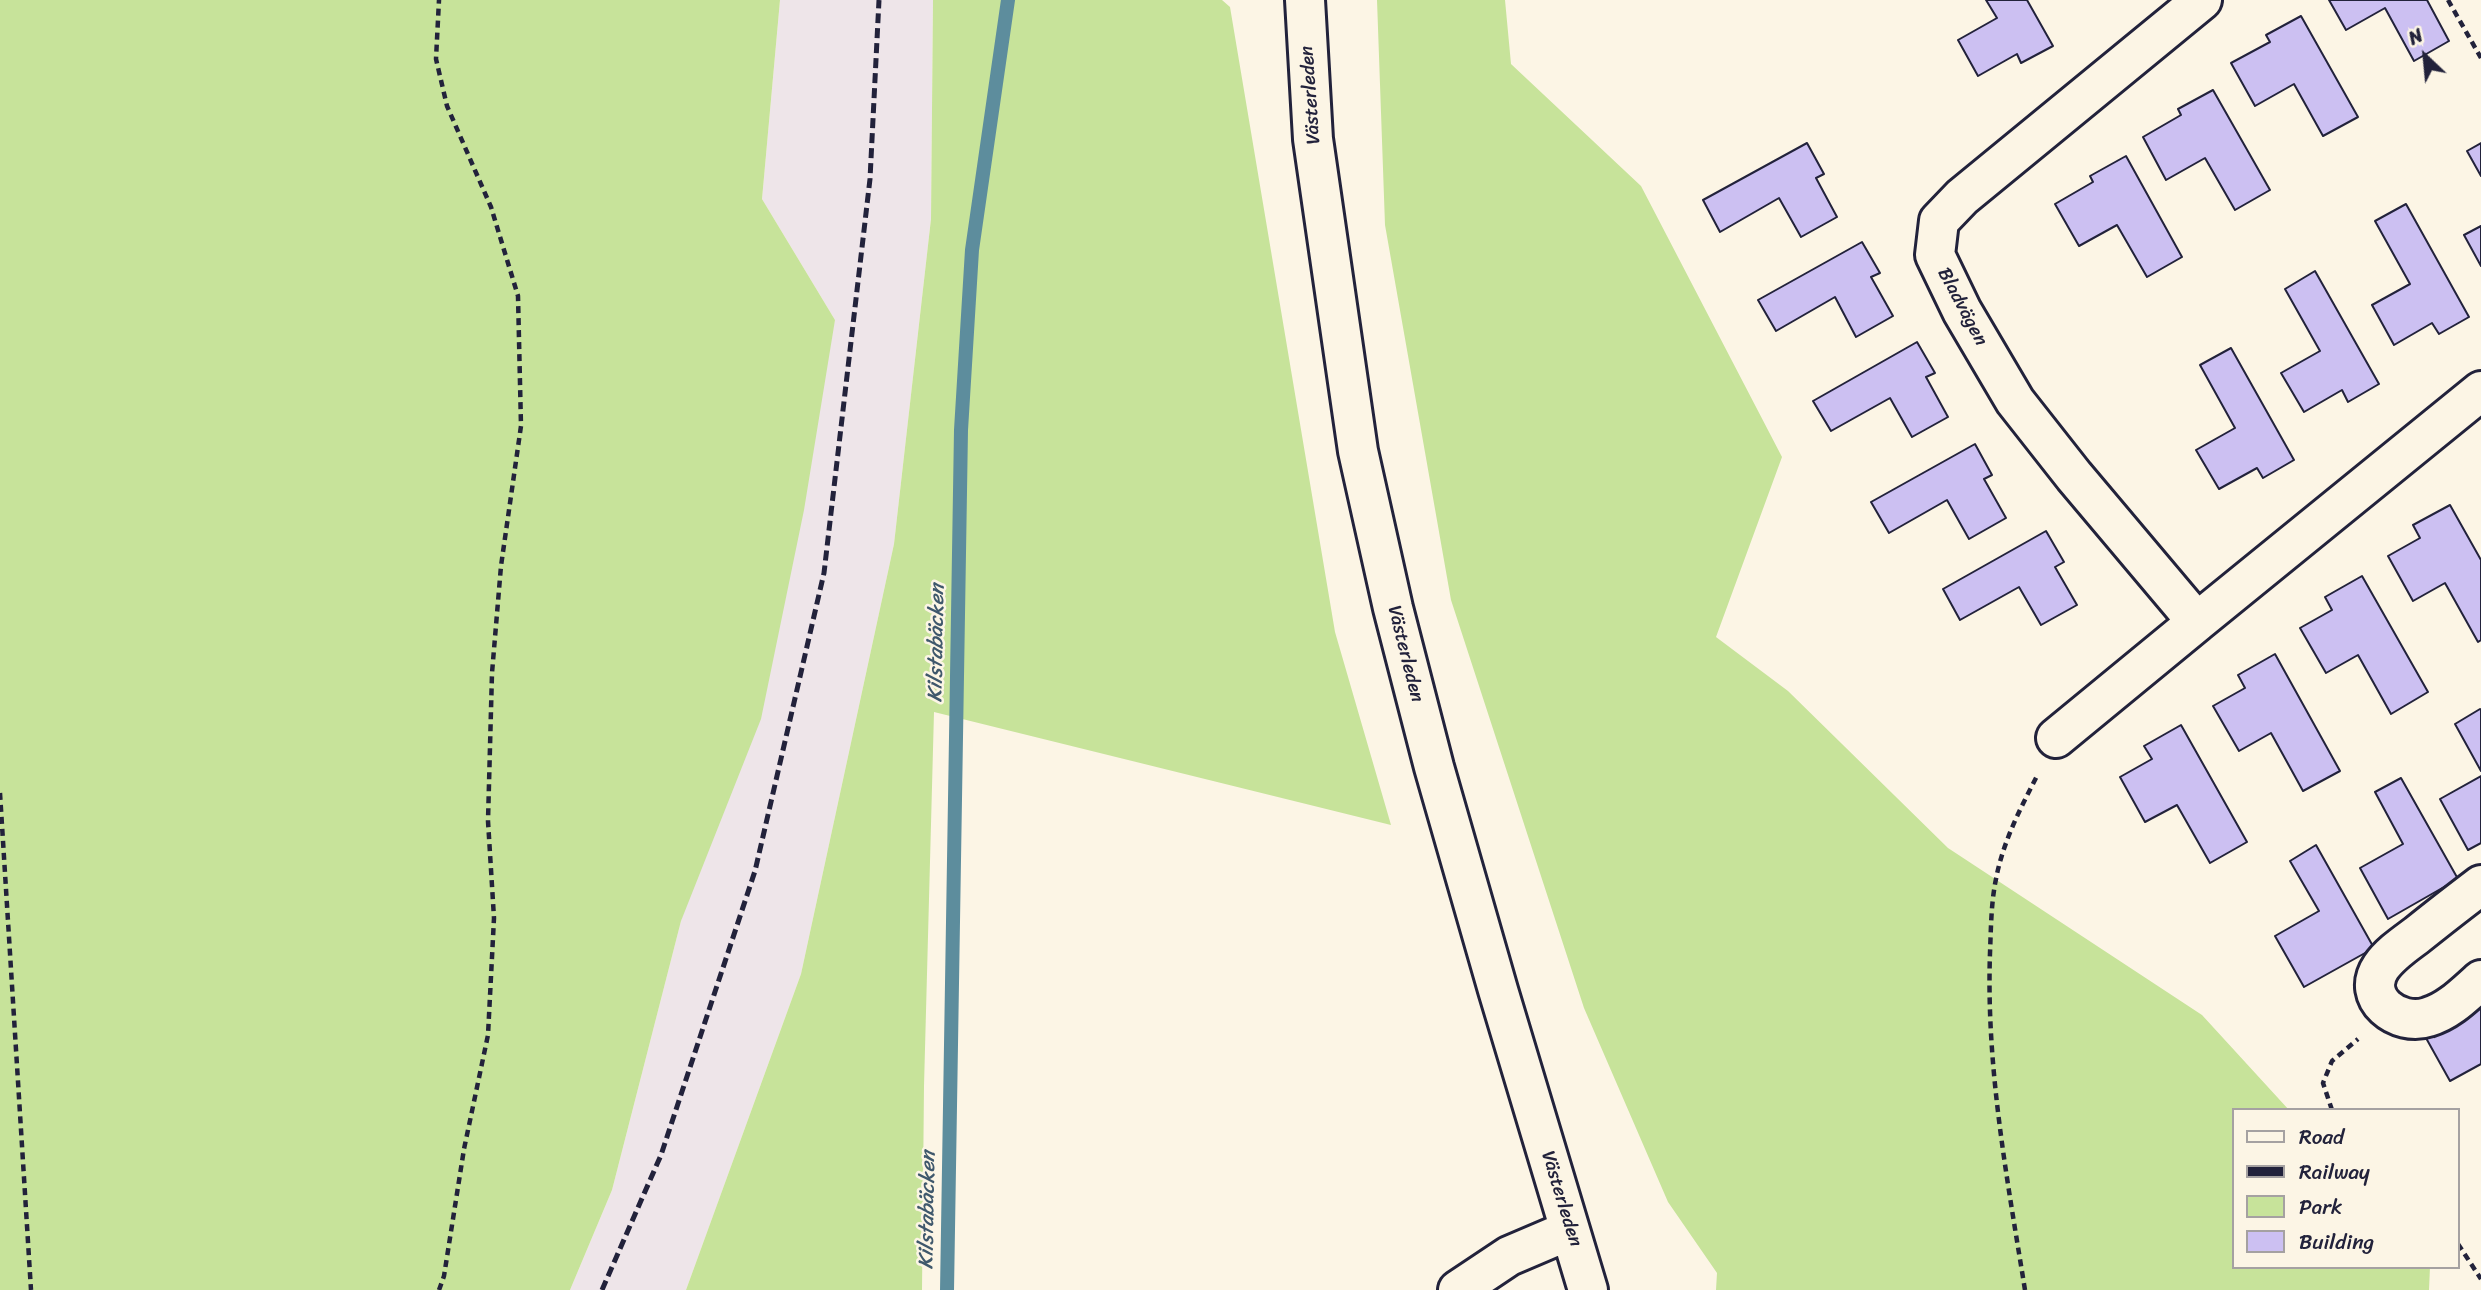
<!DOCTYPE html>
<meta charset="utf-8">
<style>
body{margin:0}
#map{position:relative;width:2481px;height:1290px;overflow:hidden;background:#fcf5e5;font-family:Sriracha,sans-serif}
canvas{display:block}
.legend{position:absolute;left:2232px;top:1108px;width:228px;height:161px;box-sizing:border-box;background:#fcf5e5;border:2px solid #a5a1a1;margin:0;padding:9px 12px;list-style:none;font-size:21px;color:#22223b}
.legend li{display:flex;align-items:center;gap:14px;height:35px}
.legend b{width:35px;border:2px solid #a5a1a1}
.north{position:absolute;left:2390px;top:21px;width:70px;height:70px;-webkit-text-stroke:5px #fcf5e5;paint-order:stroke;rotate:334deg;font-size:19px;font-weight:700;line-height:28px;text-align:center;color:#22223b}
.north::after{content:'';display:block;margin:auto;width:24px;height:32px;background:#22223b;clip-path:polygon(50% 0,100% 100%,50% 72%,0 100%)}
</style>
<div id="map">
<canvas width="2481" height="1290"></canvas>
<ul class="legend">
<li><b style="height:9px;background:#fcf5e5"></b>Road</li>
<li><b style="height:9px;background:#22223b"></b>Railway</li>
<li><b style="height:19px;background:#c7e39a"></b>Park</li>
<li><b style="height:19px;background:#ccc0f2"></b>Building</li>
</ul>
<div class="north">N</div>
</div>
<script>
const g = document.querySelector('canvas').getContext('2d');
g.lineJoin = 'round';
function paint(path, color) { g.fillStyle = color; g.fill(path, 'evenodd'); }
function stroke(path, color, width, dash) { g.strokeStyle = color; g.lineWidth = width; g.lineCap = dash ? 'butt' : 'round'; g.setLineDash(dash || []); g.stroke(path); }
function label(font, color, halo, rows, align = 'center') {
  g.font = font + ' Sriracha,sans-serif'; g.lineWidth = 5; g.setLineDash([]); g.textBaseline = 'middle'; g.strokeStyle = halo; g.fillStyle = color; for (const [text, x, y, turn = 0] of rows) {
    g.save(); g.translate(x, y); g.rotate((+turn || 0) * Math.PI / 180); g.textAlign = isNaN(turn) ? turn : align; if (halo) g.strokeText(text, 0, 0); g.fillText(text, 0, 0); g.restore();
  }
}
paint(new Path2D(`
 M780,0H933L931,219L894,544L801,974L686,1290H570L612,1190L835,320L762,199Z`), '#eee5e9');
paint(new Path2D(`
 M0,0H780L762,199L835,320L804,510L761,719L681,921L612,1190L570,1290H0Z
 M933,0H1222L1230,7L1335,632L1391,825L934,712L924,1086L922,1290H686L801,974L894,544L931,219Z
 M1377,0H1505L1511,64L1641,186L1782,457L1716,637L1788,691L1948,848L2202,1015L2289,1110H2234V1267H2430L2429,1290H1716L1717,1273L1668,1202L1584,1008L1451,600L1385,225Z`), '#c7e39a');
stroke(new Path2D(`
 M947,1290L961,430L972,250L1008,0`), '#5d8d9d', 14);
const building = new Path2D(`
 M1986,0H2027L2053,46L2021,63L2017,54L1978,76L1958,40L1997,18Z
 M2329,0H2427L2449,41L2414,61L2385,8L2346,30Z
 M2301,16L2358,117L2323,136L2294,84L2255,106L2231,63L2270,42L2266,35Z
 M2213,90L2270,190L2235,210L2205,158L2166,180L2143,137L2181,115L2178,109Z
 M1807,143L1824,174L1816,178L1837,217L1801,237L1779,198L1720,232L1703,200Z
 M2481,143V176L2467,151Z
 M2126,156L2182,257L2147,277L2117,225L2079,246L2055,204L2093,182L2090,176Z
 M2406,204L2469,317L2439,334L2432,323L2394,345L2372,305L2410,284L2375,221Z
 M2481,226V266L2464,235Z
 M1862,242L1880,273L1871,277L1893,316L1856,337L1835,297L1776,331L1758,300Z
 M2315,271L2379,384L2348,402L2342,390L2304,412L2281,373L2320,351L2285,289Z
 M1917,342L1935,373L1926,377L1948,417L1912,437L1890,398L1831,431L1813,401Z
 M2231,348L2294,460L2263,478L2257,468L2219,489L2196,450L2235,428L2200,365Z
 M1975,444L1992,475L1984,479L2006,518L1969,539L1947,500L1889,533L1871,502Z
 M2450,505L2481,560V640L2478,642L2445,583L2413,601L2388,556L2420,538L2413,525Z
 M2046,531L2064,562L2055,567L2077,605L2041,625L2019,587L1960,620L1943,589Z
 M2362,576L2428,692L2391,714L2358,655L2326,673L2300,628L2332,610L2325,597Z
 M2275,654L2340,771L2303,791L2271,733L2239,751L2213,706L2245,688L2238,675Z
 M2480,709L2481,710V771L2455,724Z
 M2181,725L2247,842L2210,863L2177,805L2145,822L2120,777L2152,759L2144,746Z
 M2481,776V843L2468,850L2440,799Z
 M2401,778L2458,879L2388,919L2360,868L2403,844L2375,792Z
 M2316,845L2374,948L2304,987L2275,936L2319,911L2290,861Z
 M2481,1008V1064L2450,1081L2426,1038Z`);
paint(building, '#ccc0f2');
stroke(building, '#22223b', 2);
const minor = new Path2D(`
 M1305,0L1313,139L1358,451L1393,608L1434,767L1498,990L1588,1290
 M2202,0L1962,197L1939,221L1935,255L1962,311L2015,401L2074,476L2197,622L2481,391
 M2056,738L2197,622
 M2481,885C2460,901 2438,918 2417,935C2405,944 2390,954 2381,967C2360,998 2398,1027 2428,1017C2449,1011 2465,994 2481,980
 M1458,1290L1509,1256L1570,1230`);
stroke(minor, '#22223b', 44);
stroke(new Path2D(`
 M2448,0L2481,58
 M0,793L31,1290
 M2332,1110L2323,1083L2332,1061L2358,1039
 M2458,1244L2481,1279
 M439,1290L444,1276L464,1149L488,1035L494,918L488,821L492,673L501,566L521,426L518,296L491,207L447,106L436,59L439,0
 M2025,1290C2007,1178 1986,1067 1990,953C1991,928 1991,903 1996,879C2003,842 2020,809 2037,776`), '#22223b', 4.5, [7, 5]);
stroke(minor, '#fcf5e5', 38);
stroke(new Path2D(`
 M602,1290L661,1155L755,871L824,573L870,179L879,0`), '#22223b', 5, [10, 5]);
label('19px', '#22223b', '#fcf5e5', [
 ["Västerleden",1311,95,-94],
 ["Bladvägen",1962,307,62],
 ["Västerleden",1405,654,76],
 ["Västerleden",1561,1199,73]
]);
label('italic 21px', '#3f586c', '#fcf5e5', [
 ["Kilstabäcken",937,643,-89],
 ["Kilstabäcken",928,1210,-89]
]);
</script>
